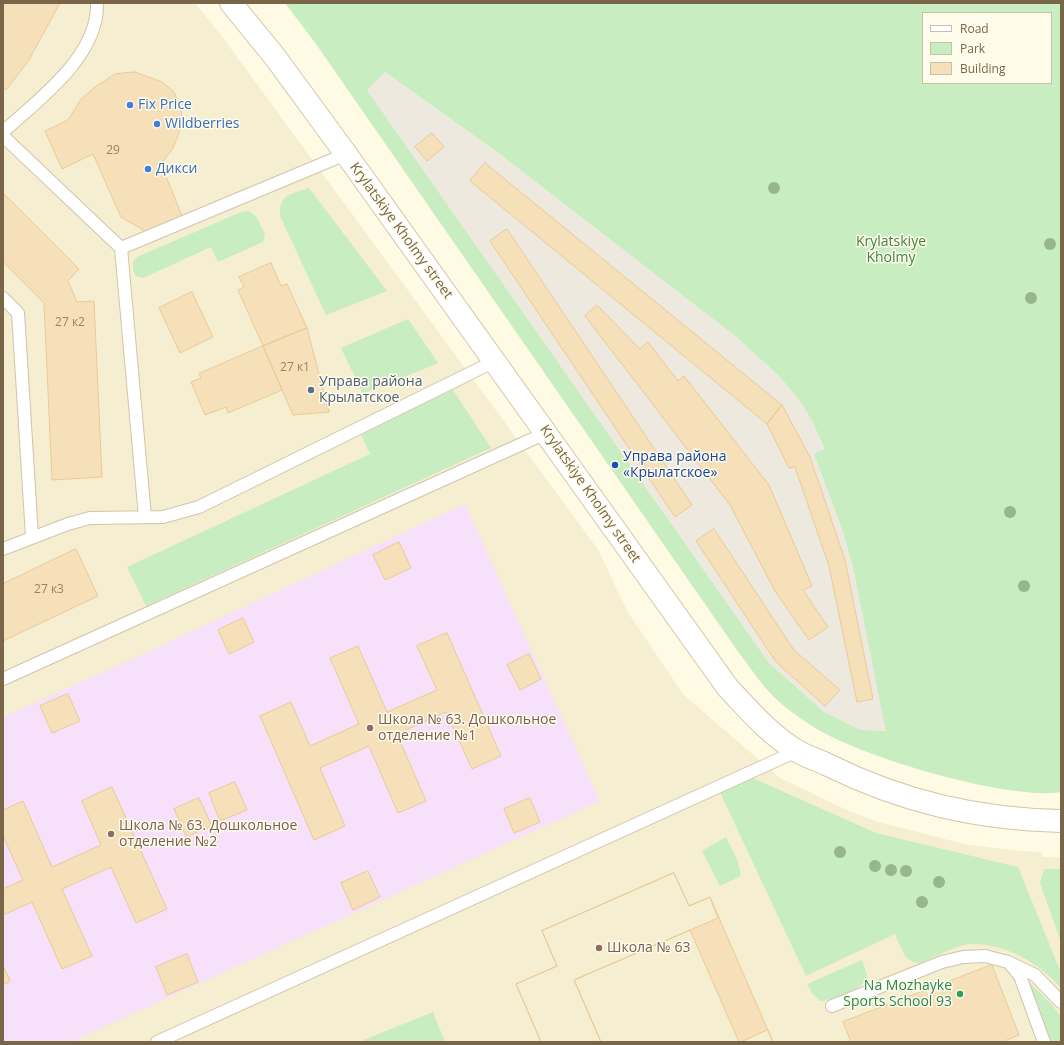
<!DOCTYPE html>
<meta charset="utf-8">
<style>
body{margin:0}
#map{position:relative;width:1064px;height:1045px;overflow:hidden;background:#fefae4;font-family:"Open Sans",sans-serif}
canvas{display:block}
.frame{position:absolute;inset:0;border:4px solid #796547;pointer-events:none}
.legend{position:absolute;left:922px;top:12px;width:130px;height:72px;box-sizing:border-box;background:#fffcec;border:1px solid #c9c0aa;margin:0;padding:5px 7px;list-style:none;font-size:12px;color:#796547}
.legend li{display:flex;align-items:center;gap:8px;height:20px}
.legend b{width:20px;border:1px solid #c9c0aa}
</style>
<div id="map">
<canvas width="1064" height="1045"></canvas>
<div class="frame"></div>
<ul class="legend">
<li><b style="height:5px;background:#fff"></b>Road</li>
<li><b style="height:11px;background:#c8edc1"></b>Park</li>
<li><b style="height:11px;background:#f6e0b9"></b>Building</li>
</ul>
</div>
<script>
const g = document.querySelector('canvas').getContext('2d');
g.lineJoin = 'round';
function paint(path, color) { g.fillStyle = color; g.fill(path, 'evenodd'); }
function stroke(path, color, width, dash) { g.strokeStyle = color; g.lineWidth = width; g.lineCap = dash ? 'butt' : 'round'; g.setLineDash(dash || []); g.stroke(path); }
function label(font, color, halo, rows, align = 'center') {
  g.font = font + ' "Open Sans",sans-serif'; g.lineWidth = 3; g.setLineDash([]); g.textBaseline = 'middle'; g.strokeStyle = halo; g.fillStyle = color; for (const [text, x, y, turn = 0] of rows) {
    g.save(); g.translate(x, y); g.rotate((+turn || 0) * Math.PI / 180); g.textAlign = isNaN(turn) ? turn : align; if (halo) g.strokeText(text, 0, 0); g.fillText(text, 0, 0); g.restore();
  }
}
paint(new Path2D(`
 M3,3H195L218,31L599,551L627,611L683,694L780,778L851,812L879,822L964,844L1019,851L1042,852V857H1061V1042H3Z`), '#f6eed1');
paint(new Path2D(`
 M385,72L497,152L735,336L778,375L798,398L812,421L825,449L814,454L843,532L853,567L887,731L861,730L824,712L769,663L367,90Z`), '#ede9df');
paint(new Path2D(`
 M465,504L600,801L71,1042H3V717L141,655Z`), '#f7e0fa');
paint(new Path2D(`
 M285,3H1061V792C1008,801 853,755 809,724C797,716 783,706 773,696C760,683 750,667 739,653L316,44ZM923,13H1051V83H923ZM385,72L497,152L735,336L778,375L798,398L812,421L825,449L814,454L843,532L853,567L886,731L861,730L824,712L769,663L367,90Z
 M309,188L387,291L326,315L280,216C279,194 291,194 309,188Z
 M248,211L256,216L265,234L263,242L218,262L211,247L143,278L136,276L133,270V262L137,257L241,212Z
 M408,319L438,363L363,394L341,348Z
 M453,390L491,448L146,606L127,567L370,454L360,432Z
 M748,776L876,833L1018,867L1061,973V988C1038,962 1005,943 969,944C959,944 931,959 920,963C904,963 901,947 895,934L806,976L719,790Z
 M726,837L737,859L741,876L720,886L702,851Z
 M1044,869H1061V942L1040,883Z
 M862,960L868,978C863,989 832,1000 820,1001L812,993L807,984Z
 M1027,980L1052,1005L1061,1017V1042H1051Z
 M433,1012L445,1042H359Z`), '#c8edc1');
const building = new Path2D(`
 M3,3H60L29,60L6,90L3,88Z
 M135,72L162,82L174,92L180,106L182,116L180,130L173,148L161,164L182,216L147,232L121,217L93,154L62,169L45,131L68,120L81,99L95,87L115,74Z
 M432,133L444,147L427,161L415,147Z
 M485,163L782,405L767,424L470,181Z
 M3,193L79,269L68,281L77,302L94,301L102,477L52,480L44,303L3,262Z
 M507,229L692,505L675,517L490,241Z
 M271,263L281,286L287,284L307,328L263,346L238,290L244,287L239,277Z
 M192,292L213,337L180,353L159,308Z
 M597,305L640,349L648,342L678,381L684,376L769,485L812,586L803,590L828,627L809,640L775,591L730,505L585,316Z
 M307,328L329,412L293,415L263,346Z
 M263,346L282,390L228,413L226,407L205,415L191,382L201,378L199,374Z
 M782,405L810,457L845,560L873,699L857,702L829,566L795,467L789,468L767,424Z
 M714,529L794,650L840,690L825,706L776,662L696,541Z
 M399,542L411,568L385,580L373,555Z
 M76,549L98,596L3,641V584Z
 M243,618L254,642L229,654L218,630Z
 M447,633L501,756L472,769L446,712L397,734L426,801L398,813L369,746L320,768L345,826L314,840L260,716L291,702L310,746L359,724L330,658L358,646L387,712L437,690L417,646Z
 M529,654L541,679L520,690L507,665Z
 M68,694L80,721L52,733L40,706Z
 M235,782L247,810L220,821L209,793Z
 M112,787L167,909L136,923L111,867L62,889L92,956L62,969L32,902L3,915V889L23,880L3,836V810L23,801L52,867L101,845L82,801Z
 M199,798L212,826L186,837L174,809Z
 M530,798L540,822L514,833L504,809Z
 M368,871L380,897L353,910L341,883Z
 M674,873L689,906L710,897L718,918L574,980L601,1042H541L516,984L557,966L542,931Z
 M674,873L689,906L710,897L773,1042H739L690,930L574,980L601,1042H541L516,984L557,966L542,931Z
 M187,954L198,982L167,995L156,967Z
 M3,965L10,981L3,985Z
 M992,965L1019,1035L1002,1042H851L843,1022Z
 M768,1030L773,1042H741Z`);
paint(building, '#f6e0b9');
stroke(building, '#eacb98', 1);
const lane = new Path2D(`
 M3,132C38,100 99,56 97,3
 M3,136L121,248L145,517
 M121,248L346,154
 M3,298L18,313L32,537
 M3,549L68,524L90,518L163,517L199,507L495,361
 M3,679L546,433
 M1010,964L1020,976L1044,1042
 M832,1006L942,962L963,957L985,956L1008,962L1035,975L1061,1002
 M157,1042L797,751`);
const secondary = new Path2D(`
 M231,3L275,57L346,154L728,688C749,710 770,735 797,751C807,757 818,760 828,765C903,802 977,819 1061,821`);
stroke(lane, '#d1c4a9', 14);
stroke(secondary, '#d4c6a6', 24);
stroke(lane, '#fff', 12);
stroke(secondary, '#fff', 22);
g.fillStyle = '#97b789';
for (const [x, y] of [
 [774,188],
 [1050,244],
 [1031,298],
 [1010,512],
 [1024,586],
 [840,852],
 [875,866],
 [891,870],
 [906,871],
 [939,882],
 [922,902]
]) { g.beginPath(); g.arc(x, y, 6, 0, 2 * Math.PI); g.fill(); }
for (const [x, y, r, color] of [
 [130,105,4,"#3f7fe0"],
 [157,124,4,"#3f7fe0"],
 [148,169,4,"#3f7fe0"],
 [311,390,4,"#5c6f8a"],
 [615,465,4,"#1a4fb4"],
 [370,728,4,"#8d6e63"],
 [111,834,4,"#8d6e63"],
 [599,948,4,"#8d6e63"],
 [960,994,4,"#2e9e5b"]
]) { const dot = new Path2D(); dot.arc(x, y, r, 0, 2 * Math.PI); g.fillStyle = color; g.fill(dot); stroke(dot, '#fffcec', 1.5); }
label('12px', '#988464', null, [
 ["29",113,151],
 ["27 к2",70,323],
 ["27 к1",295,368],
 ["27 к3",49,590]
]);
label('14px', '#366cbe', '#fffcec', [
 ["Fix Price",138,105],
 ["Wildberries",165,124],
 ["Дикси",156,169]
], 'left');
label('14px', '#796547', '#fffcec', [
 ["Krylatskiye Kholmy street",401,231,54],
 ["Krylatskiye Kholmy street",590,494,55]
]);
label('14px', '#42803e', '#fffcec', [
 ["Krylatskiye",891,242],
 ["Kholmy",891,258]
]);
label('14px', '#4e5e75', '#fffcec', [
 ["Управа района",319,382],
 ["Крылатское",319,398]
], 'left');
label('14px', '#164399', '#fffcec', [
 ["Управа района",623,457],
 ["«Крылатское»",623,473]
], 'left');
label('14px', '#785e54', '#fffcec', [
 ["Школа № 63. Дошкольное",378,720],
 ["отделение №1",378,736],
 ["Школа № 63. Дошкольное",119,826],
 ["отделение №2",119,842],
 ["Школа № 63",607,948]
], 'left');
label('14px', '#27864d', '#fffcec', [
 ["Na Mozhayke",952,986],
 ["Sports School 93",952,1002]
], 'right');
</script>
